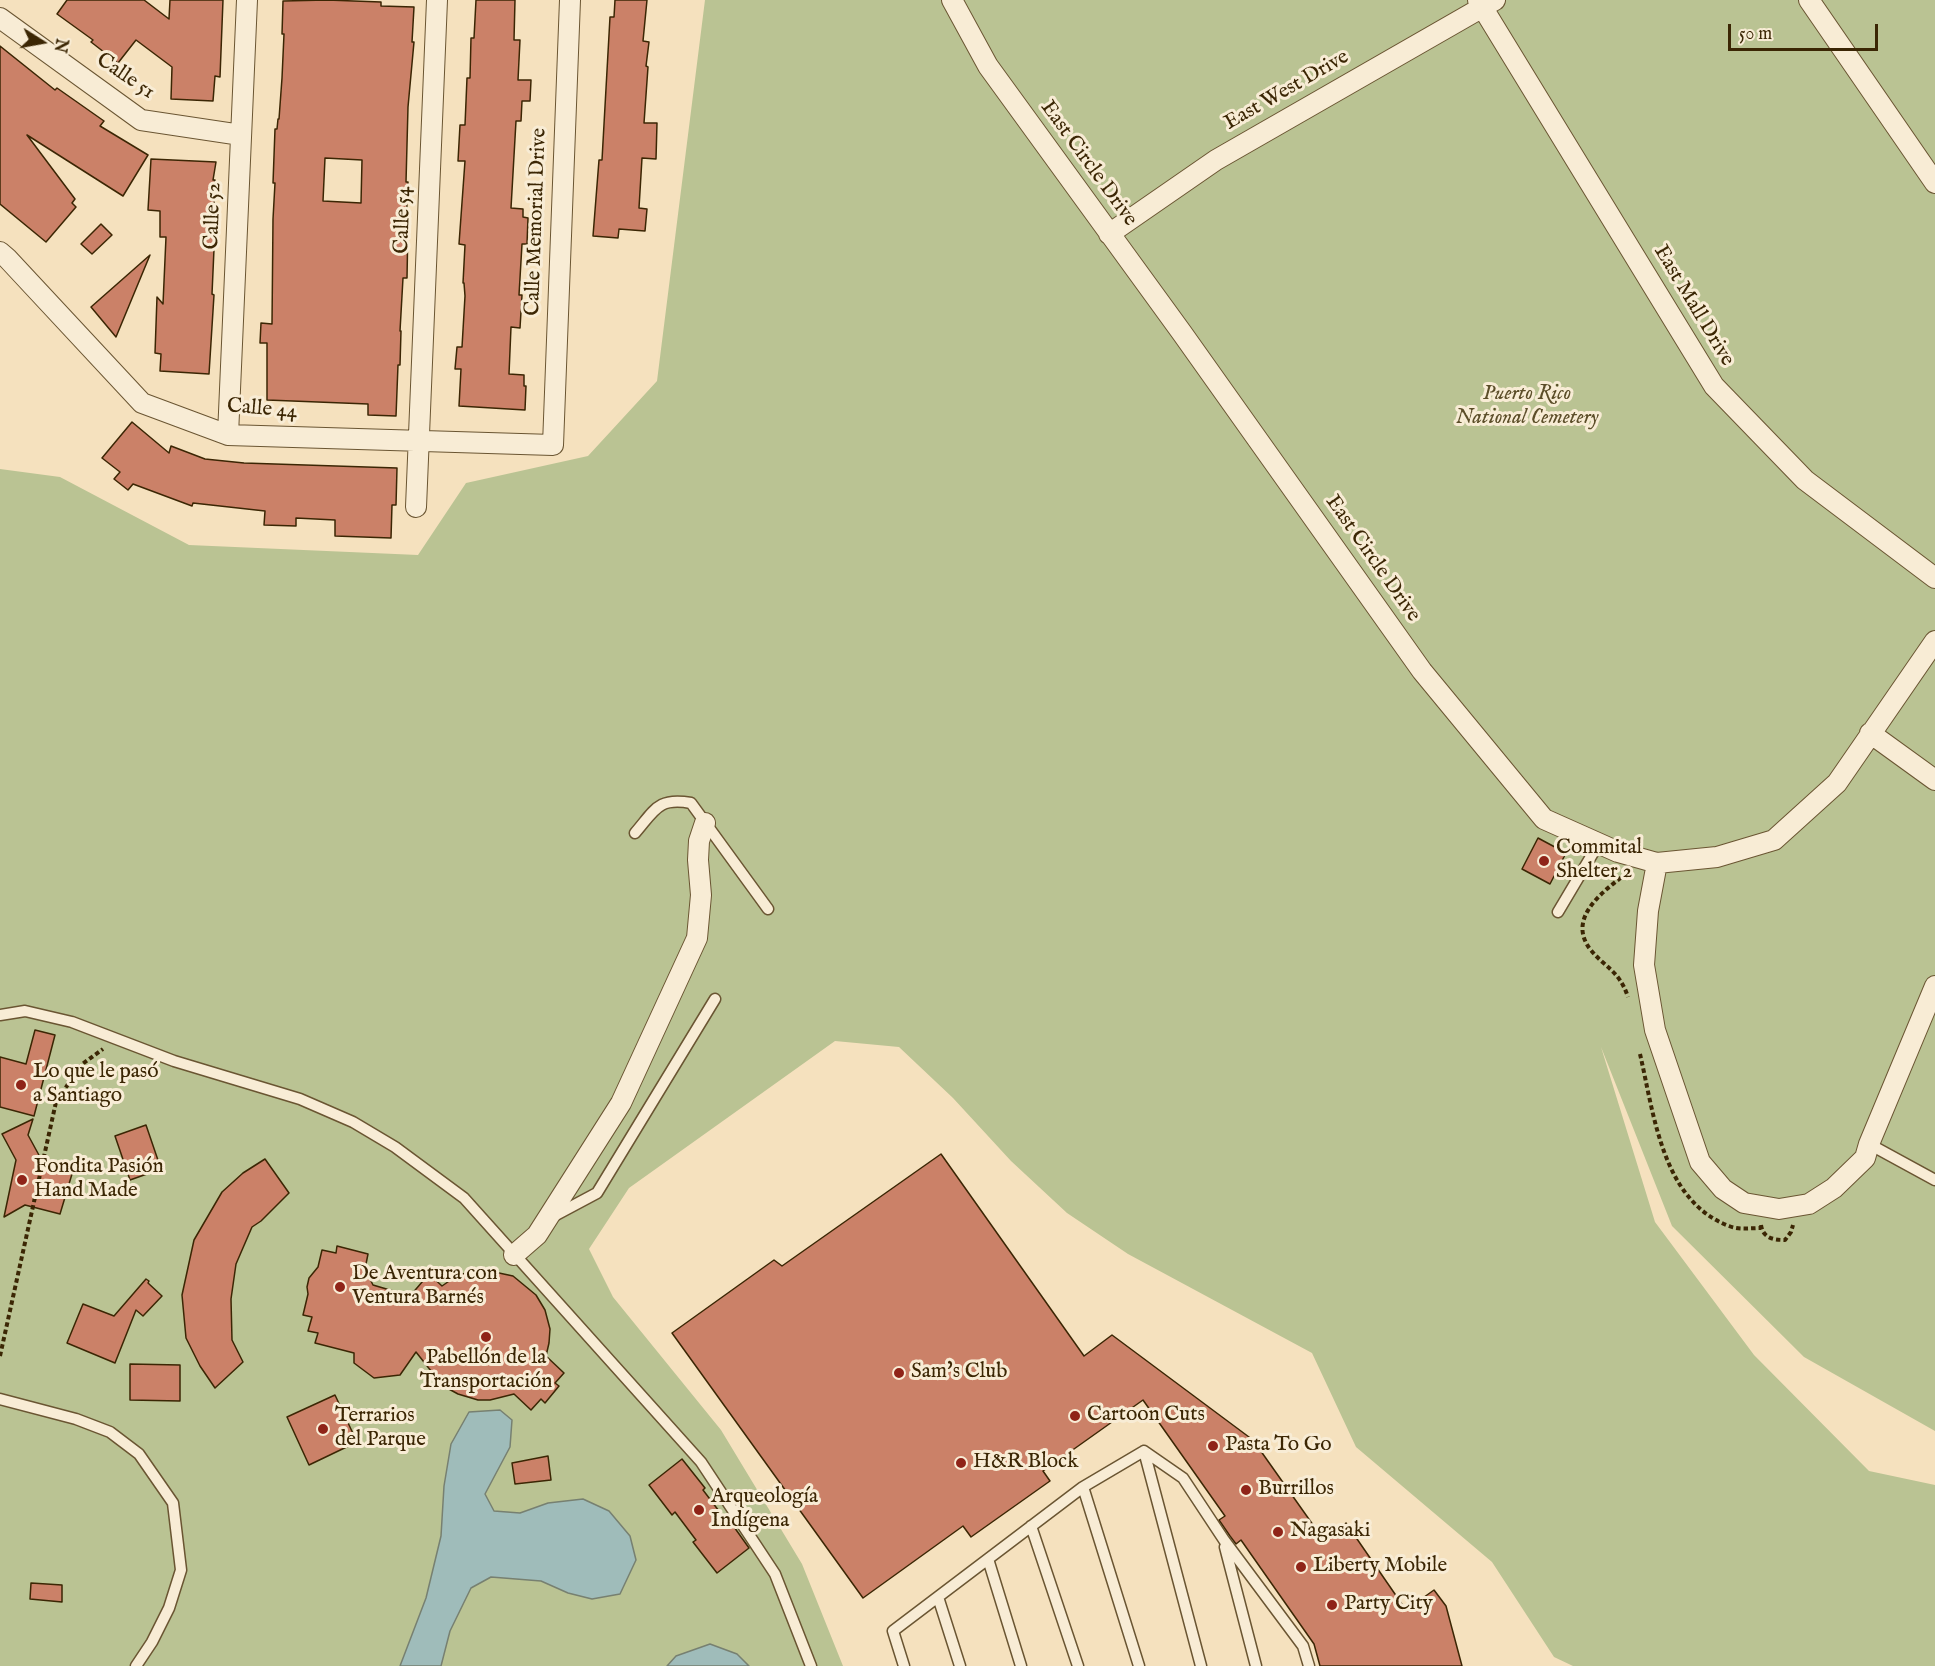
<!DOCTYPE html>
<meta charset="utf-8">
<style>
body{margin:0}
#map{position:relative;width:1935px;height:1666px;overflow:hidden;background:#f5e1be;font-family:"IM FELL English",serif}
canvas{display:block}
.north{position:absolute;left:12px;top:12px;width:60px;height:60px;-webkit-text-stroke:4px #f8ecd5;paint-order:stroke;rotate:101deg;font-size:16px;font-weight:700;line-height:24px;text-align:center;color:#3b2604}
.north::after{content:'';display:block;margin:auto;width:21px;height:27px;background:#3b2604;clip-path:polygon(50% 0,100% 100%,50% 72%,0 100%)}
.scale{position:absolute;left:1728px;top:24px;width:150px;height:27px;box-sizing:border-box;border:3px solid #3b2604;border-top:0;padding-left:8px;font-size:18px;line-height:21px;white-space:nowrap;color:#3b2604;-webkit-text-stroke:4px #f8ecd5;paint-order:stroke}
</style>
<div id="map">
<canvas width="1935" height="1666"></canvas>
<div class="north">N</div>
<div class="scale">50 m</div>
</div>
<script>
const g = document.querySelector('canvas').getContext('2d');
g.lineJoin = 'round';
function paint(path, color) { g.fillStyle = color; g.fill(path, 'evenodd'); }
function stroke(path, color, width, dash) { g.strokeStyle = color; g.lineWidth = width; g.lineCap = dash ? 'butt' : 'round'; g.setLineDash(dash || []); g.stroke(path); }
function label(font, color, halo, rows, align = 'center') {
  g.font = font + ' "IM FELL English",serif'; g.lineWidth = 6; g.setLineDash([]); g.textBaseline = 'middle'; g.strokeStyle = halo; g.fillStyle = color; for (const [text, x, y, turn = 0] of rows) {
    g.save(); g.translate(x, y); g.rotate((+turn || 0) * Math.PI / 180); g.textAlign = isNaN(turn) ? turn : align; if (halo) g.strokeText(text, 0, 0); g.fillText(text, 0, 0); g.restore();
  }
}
paint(new Path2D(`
 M705,0H1935V1431L1804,1357L1672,1226L1601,1047L1655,1222L1754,1355L1869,1471L1935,1485V1666H1573L1554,1657L1492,1562L1356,1447L1312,1353L1128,1254L1067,1213L1011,1161L953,1098L899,1047L835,1041L629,1188L589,1249L613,1297L721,1430L802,1564L843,1666H0V469L60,477L189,545L418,555L466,483L588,456L657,381Z`), '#bac393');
const water = new Path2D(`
 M500,1410L512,1420L510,1447L485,1494L494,1511L520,1513L548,1503L583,1499L609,1511L630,1536L636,1560L620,1594L592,1599L568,1593L541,1581L491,1577L471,1588L450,1631L441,1666H400L426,1598L441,1536L444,1486L451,1444L469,1412Z
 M710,1644L737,1654L749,1666H667L676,1656Z`);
paint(water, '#9fbcba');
stroke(water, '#778071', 1.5);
const building = new Path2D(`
 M67,0H144L169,19L170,0H223L220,77L215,76L213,101L171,99L172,67L136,40L118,63L91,42L93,40L57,14Z
 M327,0L381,2V6L414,7L412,42H414L408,107L406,182H408L406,224H408L407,278H403L400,331H401L400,365H398L396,416L368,415V404L267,400V343H260L261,323L272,324L273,219L275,183H273L275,129H277L278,119H279L282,78L284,34H282L283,1ZM325,158L362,160L361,203L323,201Z
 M476,0H515L514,40H520L518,80H531L530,101H522L521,121H516L511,208L523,209V217L528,218L527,244H522L519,295H522L520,328L511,327L509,374L524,375V386H526L525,410L459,406L461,369H455L457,347H462L465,296L464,283H463L465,245L459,244L465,161H458L460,125H465L467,78H470L471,38H474Z
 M615,0H647L643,41L649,42L646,66L648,67L644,123H657L656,159L642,158L639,208L647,209L645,231L619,229L618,238L593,236L599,160H602L610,17H614Z
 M0,46L55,90L57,88L104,121L100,126L148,155L123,196L27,135L75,199L72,203L76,207L46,242L0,204Z
 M151,159L216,162L213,180H215L214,204H216L212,294L214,295L209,374L160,371L161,354L155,353L157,297L163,304L166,237H160V211L148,210Z
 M101,224L112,235L92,254L81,244Z
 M150,255L116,337L91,307Z
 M132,422L169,453L171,446L205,459L244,463L397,468L396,505H392L391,538L335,536V520L296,518V526L264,525L265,511L193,503L192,506L133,484L128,490L114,479L120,472L102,458Z
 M1538,838L1566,853L1550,884L1522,869Z
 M35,1030L55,1035L34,1116L0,1107V1057L26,1064Z
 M33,1119L28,1135L46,1168L72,1174L60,1214L25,1205L4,1217L16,1160L2,1134Z
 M146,1125L161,1169L130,1180L115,1136Z
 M941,1154L1084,1356L1112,1335L1253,1440L1323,1539L1346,1523L1406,1610L1434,1590L1446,1606L1462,1666H1320L1314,1644L1241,1540L1236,1544L1230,1536L1219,1520L1225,1516L1143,1400L1043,1471L1050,1481L971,1537L963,1526L863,1598L672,1333L774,1260L782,1266Z
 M265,1159L289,1193L261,1221L252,1227L236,1264L231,1299L232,1340L243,1362L215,1388L200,1366L186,1338L182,1295L194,1240L222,1192L243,1173Z
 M337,1246L368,1254L365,1269L373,1285L410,1296L429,1274L442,1286L455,1277L471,1271L485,1270L513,1276L536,1295L545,1310L550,1329L549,1343L546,1356L564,1373L555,1383L559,1386L545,1403L541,1399L531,1410L514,1394L490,1400H478L458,1394L447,1388L435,1376L416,1352L400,1375L374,1378L354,1363V1353L315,1343L318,1333L308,1331L312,1317L303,1315L308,1294L307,1287L309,1278L318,1267L322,1250L336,1253Z
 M146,1279L149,1281L148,1283L162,1296L143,1316L136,1310L115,1363L67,1343L83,1304L114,1316Z
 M130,1364L180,1365V1401L130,1400Z
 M335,1395L357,1442L309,1465L287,1417Z
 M548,1456L551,1480L515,1484L512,1463Z
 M682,1459L705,1488L703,1490L725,1519L727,1517L749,1548L717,1573L693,1542L696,1540L675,1512L672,1515L649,1485Z
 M31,1583L62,1585V1602L30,1599Z`);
paint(building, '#cb8168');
stroke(building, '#3b2604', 1.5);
const lane = new Path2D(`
 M635,833C655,810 658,797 691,803L768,909
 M1558,912L1599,843
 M0,1015L25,1011L72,1022L174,1061L300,1099L353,1122L395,1147L464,1198L701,1462L775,1574L811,1666
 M1869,1144L1935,1180
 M552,1217L597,1193L715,999
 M0,1399L76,1419L110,1432L139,1454L173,1503L181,1570L169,1608L152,1642L136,1666
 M1144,1451L1183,1478L1224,1540L1303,1646L1309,1666
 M1144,1451L1201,1666
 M1083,1487L1139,1666
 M1031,1526L1078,1666
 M1225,1547L1256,1666
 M988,1559L1021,1666
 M938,1597L960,1666
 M904,1666L893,1631L1083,1487L1144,1451`);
const street = new Path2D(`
 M952,0L988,66L1182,333L1422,671L1544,819L1618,852L1657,863L1717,857L1774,840L1837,783L1935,641
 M1478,0L1714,386L1805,480L1935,578
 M1809,0L1935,183
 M0,18L141,120L241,135
 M1109,234L1216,160L1495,0
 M0,252L7,258L142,403L228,435L553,445L570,0
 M228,435L247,0
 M416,507L437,0
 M1870,733L1935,780
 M1657,863L1648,911L1644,965L1655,1030L1700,1162L1723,1189L1744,1203L1779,1209L1809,1204L1834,1188L1865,1158L1869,1144L1935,986
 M514,1255L537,1235L621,1103L697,938L701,895L698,860L699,841L705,823`);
stroke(lane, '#6a5532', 13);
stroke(street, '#6a5532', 22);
stroke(new Path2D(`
 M1627,873C1605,890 1566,917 1590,949C1605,968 1619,970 1628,997
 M1640,1054C1654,1114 1662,1201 1729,1226C1739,1230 1750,1228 1761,1228
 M1761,1225C1763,1238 1773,1240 1785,1240L1791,1232L1793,1225
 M0,1356L56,1102L81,1065L103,1049`), '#3b2604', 4, [4.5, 3]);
stroke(lane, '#f8ecd5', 10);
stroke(street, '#f8ecd5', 20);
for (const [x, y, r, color] of [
 [1544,861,6,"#8f2418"],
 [21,1085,6,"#8f2418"],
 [22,1180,6,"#8f2418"],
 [340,1287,6,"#8f2418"],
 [486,1337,6,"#8f2418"],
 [899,1373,6,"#8f2418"],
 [1075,1416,6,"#8f2418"],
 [323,1429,6,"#8f2418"],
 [1213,1446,6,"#8f2418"],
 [961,1463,6,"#8f2418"],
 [1246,1490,6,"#8f2418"],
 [699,1510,6,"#8f2418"],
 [1278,1532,6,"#8f2418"],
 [1301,1567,6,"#8f2418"],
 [1332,1605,6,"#8f2418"]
]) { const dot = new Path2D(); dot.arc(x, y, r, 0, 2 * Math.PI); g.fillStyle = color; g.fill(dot); stroke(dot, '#f8ecd5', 2); }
label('21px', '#3b2604', '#f8ecd5', [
 ["Calle 51",125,77,34],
 ["East West Drive",1287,91,-30],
 ["East Circle Drive",1088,164,54],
 ["Calle 52",214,216,-88],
 ["Calle 54",404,220,-88],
 ["Calle Memorial Drive",537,222,-88],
 ["East Mall Drive",1693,306,59],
 ["Calle 44",262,410,5],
 ["East Circle Drive",1372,559,55]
]);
label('italic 21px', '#5b4d28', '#f8ecd5', [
 ["Puerto Rico",1527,395],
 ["National Cemetery",1527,419]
]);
label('21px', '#3b2604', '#f8ecd5', [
 ["Commital",1556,849],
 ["Shelter 2",1556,873],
 ["Lo que le pasó",33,1073],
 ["a Santiago",33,1097],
 ["Fondita Pasión",34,1168],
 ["Hand Made",34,1192],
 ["De Aventura con",352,1275],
 ["Ventura Barnés",352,1299],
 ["Pabellón de la",486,1359,"center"],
 ["Transportación",486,1383,"center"],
 ["Sam's Club",911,1373],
 ["Cartoon Cuts",1087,1416],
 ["Terrarios",335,1417],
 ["del Parque",335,1441],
 ["Pasta To Go",1225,1446],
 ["H&R Block",973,1463],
 ["Burrillos",1258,1490],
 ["Arqueología",711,1498],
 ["Indígena",711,1522],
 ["Nagasaki",1290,1532],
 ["Liberty Mobile",1313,1567],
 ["Party City",1344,1605]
], 'left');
</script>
